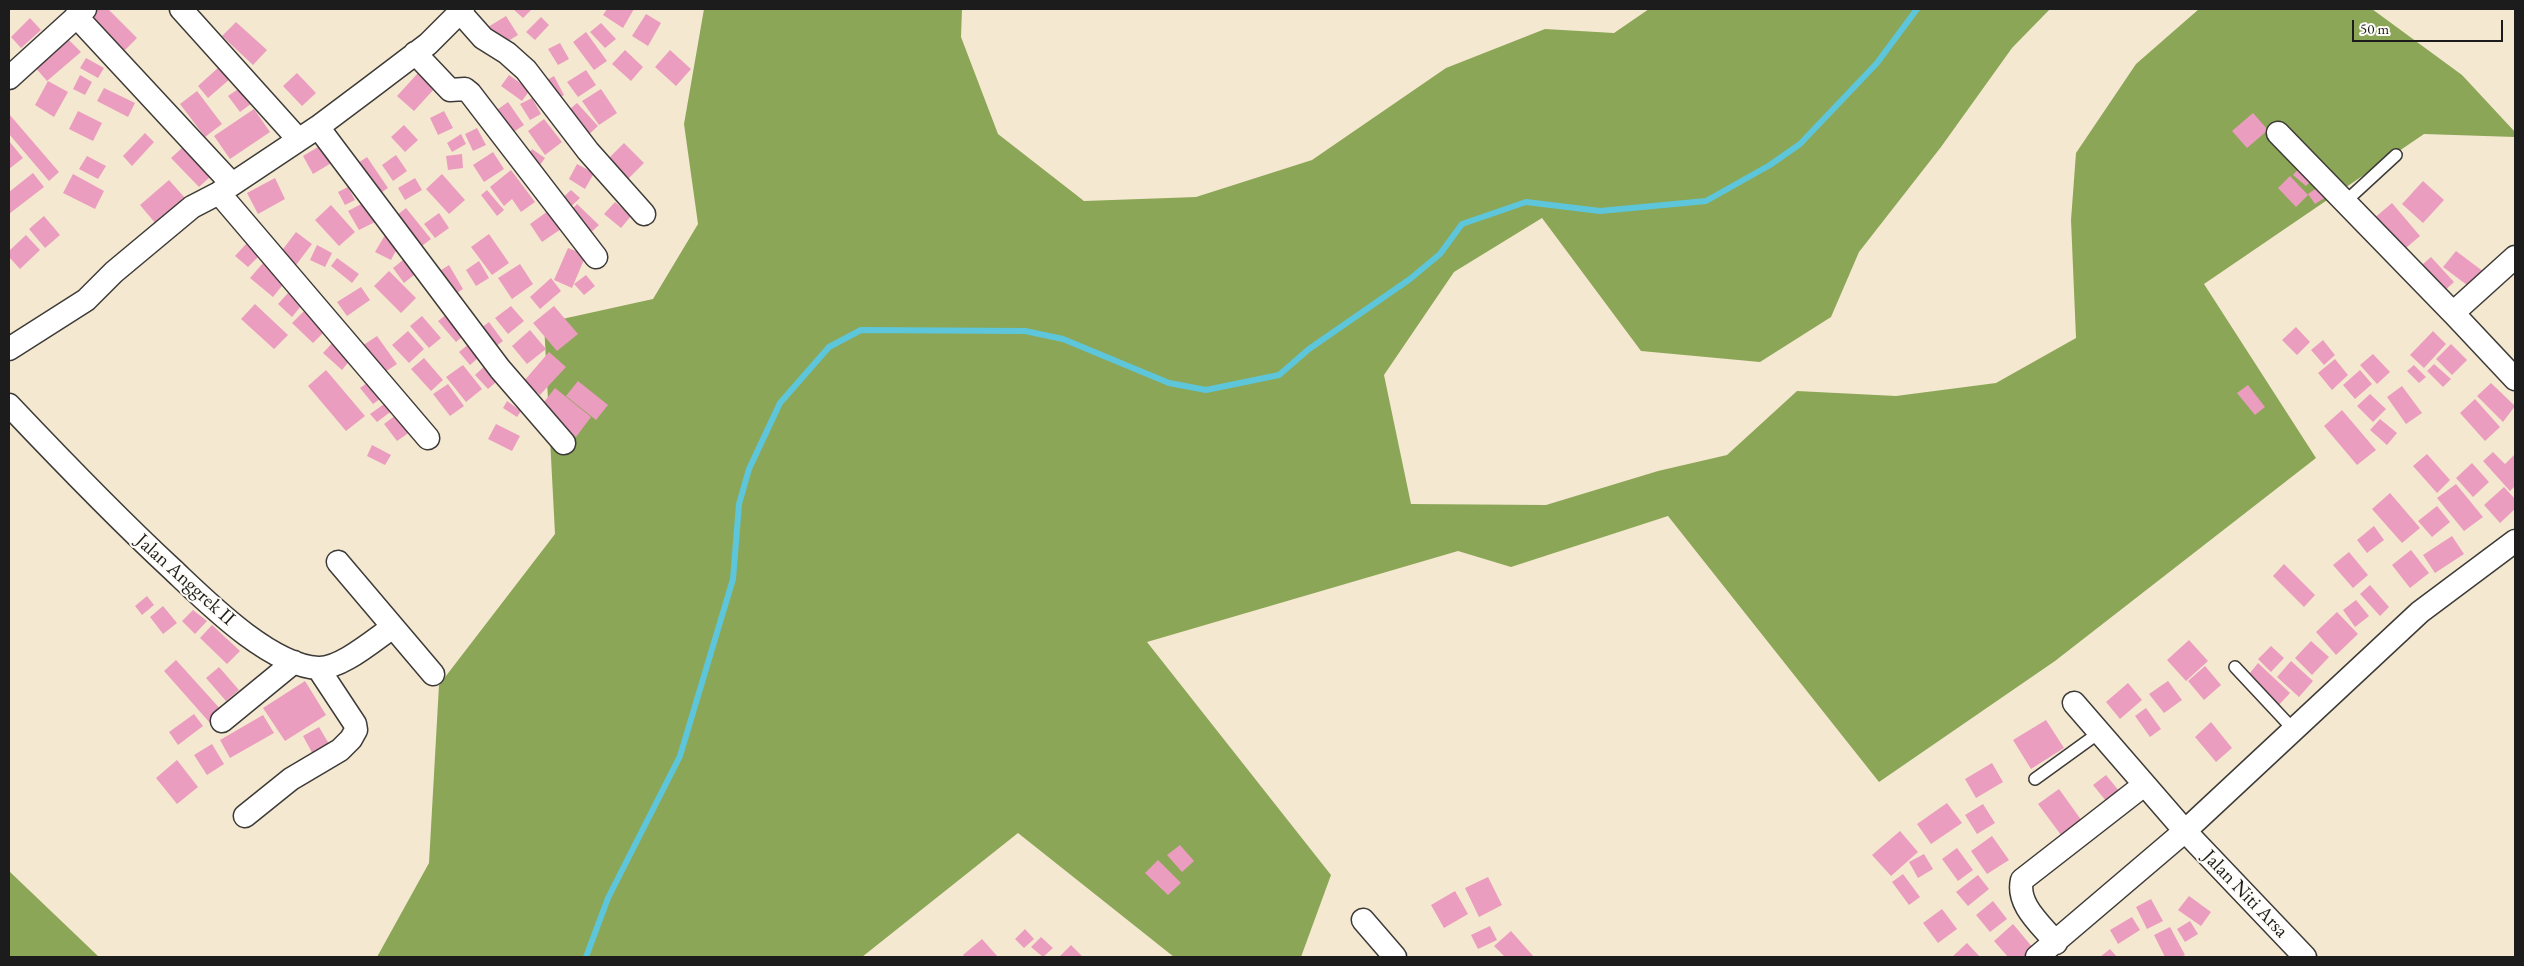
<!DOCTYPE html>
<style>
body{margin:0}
#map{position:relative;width:2524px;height:966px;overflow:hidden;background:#f5e8d1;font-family:"EB Garamond",serif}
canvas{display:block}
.frame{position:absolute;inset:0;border:10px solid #1c1c1c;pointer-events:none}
.scale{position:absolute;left:2352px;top:20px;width:151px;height:22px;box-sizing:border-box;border:2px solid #1c1c1c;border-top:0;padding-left:6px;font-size:15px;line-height:18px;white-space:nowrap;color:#1c1c1c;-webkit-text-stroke:4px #fdfcf7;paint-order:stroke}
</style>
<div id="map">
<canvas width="2524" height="966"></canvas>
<div class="frame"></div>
<div class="scale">50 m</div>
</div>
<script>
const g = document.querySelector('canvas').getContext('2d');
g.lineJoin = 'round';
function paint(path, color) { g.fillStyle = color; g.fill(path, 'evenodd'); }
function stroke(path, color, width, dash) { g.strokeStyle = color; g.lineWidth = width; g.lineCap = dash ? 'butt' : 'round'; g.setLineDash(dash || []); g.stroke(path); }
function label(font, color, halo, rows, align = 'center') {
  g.font = font + ' "EB Garamond",serif'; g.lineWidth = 4; g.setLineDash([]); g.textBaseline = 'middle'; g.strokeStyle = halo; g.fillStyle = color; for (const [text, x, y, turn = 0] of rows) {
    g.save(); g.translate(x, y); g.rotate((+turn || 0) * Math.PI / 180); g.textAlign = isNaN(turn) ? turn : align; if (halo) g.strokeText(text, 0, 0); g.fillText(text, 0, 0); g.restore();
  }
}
paint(new Path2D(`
 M704,9H962L961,37L998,134L1084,201L1196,197L1312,160L1446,68L1545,29L1614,33L1649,9H2050L2012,48L1941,147L1859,252L1831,317L1760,362L1641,351L1542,218L1454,272L1384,375L1411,504L1546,505L1658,471L1727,455L1797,391L1896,396L1996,383L2076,338L2071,220L2076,153L2136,64L2199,9H2372L2462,75L2515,132V137L2424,134L2204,284L2316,458L2055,661L1879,782L1668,516L1511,567L1458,551L1147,642L1331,875L1301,957H1174L1018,833L862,957H377L429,863L439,685L555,534L544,323L653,299L698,224L684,124Z
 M9,871L99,957H9Z`), '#8ca657');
stroke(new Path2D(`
 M586,957L608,898L680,756L733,579L739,504L749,469L780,403L829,347L861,330L1025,331L1063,339L1169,383L1206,390L1279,375L1309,349L1410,279L1440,254L1462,224L1526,202L1600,211L1706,201L1770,165L1800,144L1877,63L1917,9`), '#5ec6db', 6);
paint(new Path2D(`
 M97,9H108L137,38L123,52L89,17Z
 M513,9H532L523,18Z
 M607,9H634L623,28L603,15Z
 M646,14L661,23L648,46L632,36Z
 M506,16L518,35L500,46L488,27Z
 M541,17L549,25L535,40L526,32Z
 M30,18L41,30L21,48L11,37Z
 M236,22L267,50L253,65L222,36Z
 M601,23L616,39L605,48L590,32Z
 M586,32L607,61L594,70L573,42Z
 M67,38L81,52L47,81L34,66Z
 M560,43L569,59L558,65L548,49Z
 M625,50L643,67L631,81L612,64Z
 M670,50L691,69L676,86L655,67Z
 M86,58L104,68L98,78L80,68Z
 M219,67L230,79L208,98L198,86Z
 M586,70L596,85L578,97L567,82Z
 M297,73L316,93L302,106L283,86Z
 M418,73L435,88L414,111L397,96Z
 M80,75L92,82L85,95L73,89Z
 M509,75L530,90L522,101L501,86Z
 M554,76L564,95L553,101L542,83Z
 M48,81L68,92L54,117L35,105Z
 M244,85L255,101L240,112L228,96Z
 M104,88L135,103L128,117L97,101Z
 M601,89L617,113L599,125L582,101Z
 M197,91L222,124L205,137L180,104Z
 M532,98L541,114L530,120L520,104Z
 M508,102L524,125L506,137L490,115Z
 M577,103L598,126L585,138L563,115Z
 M254,109L270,132L230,159L214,136Z
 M78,111L102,123L93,141L69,129Z
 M444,111L453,128L438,135L430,118Z
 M2253,113L2268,130L2247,148L2232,131Z
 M9,114L59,172L49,181L9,134Z
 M544,119L562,142L545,155L528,131Z
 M404,125L418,140L405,152L391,137Z
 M477,128L486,145L473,151L465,134Z
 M145,133L154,142L132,166L123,156Z
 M461,134L466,144L452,152L447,143Z
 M9,141L23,158L9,169Z
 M624,143L644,163L628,179L608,159Z
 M323,144L333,162L313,174L303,156Z
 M183,147L211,176L199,187L171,158Z
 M532,149L545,158L537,169L524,161Z
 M493,152L504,169L484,182L473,165Z
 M462,154L463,168L448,170L446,156Z
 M396,155L407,171L393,181L382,165Z
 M87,156L106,166L98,179L79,169Z
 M367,157L388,188L373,198L352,167Z
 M577,164L594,173L585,189L569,179Z
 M2299,168L2313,179L2306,186L2293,175Z
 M511,170L535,202L521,212L512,199L504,206L490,187Z
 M33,173L44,187L9,214V192Z
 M73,174L104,191L95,209L63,193Z
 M442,174L465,200L449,214L426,189Z
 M2290,176L2308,195L2296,207L2278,188Z
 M275,178L285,199L258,214L247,193Z
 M415,178L422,190L405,200L398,188Z
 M169,180L185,198L156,224L140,205Z
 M2423,181L2444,200L2423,223L2402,204Z
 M2324,183L2331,194L2315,204L2308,194Z
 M348,187L355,200L345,205L338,192Z
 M487,190L504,210L497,216L481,195Z
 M571,190L580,198L564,213L556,204Z
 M365,202L375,222L359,230L348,211Z
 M615,202L631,216L621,228L604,214Z
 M2392,203L2420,236L2400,253L2372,220Z
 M577,204L599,225L587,236L566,215Z
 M331,205L355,232L339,246L315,220Z
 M406,208L431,239L418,249L392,219Z
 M548,211L561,229L542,242L530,224Z
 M439,213L449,228L435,238L424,224Z
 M44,216L60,235L45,248L29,229Z
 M296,232L312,244L296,265L280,253Z
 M489,234L509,263L492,275L471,247Z
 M26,235L40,250L20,269L9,257V251Z
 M385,235L400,243L391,260L375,252Z
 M247,243L260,255L248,267L235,256Z
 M317,245L332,253L325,267L310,260Z
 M568,248L586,255L572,288L554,280Z
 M2456,251L2488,275L2475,291L2443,267Z
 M408,256L419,271L404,283L393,268Z
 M2431,257L2454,282L2440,295L2416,270Z
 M337,258L359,274L352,283L331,266Z
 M479,261L489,278L476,286L466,270Z
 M263,263L285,282L273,297L250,278Z
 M520,264L533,284L512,299L498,278Z
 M449,265L463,289L449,298L435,274Z
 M389,271L416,298L401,313L374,286Z
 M586,275L595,286L584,295L574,284Z
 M551,278L561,291L540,309L530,297Z
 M361,287L370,300L347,316L337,302Z
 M288,293L301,306L292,317L278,304Z
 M255,304L288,335L274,349L241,319Z
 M511,306L524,321L508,334L495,318Z
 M554,306L578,334L557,351L533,323Z
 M306,309L326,330L313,343L292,323Z
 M451,311L468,332L456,342L438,321Z
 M422,316L441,338L429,348L410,326Z
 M489,322L503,341L491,350L477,331Z
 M2296,327L2310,342L2297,355L2282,340Z
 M530,330L546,349L527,364L512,346Z
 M408,331L424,349L409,363L392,345Z
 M2433,331L2446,344L2424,368L2410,355Z
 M377,336L397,364L382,374L362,346Z
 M475,339L485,352L470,365L459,352Z
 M2323,340L2335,355L2324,365L2311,350Z
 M333,342L351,359L342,370L323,353Z
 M2451,344L2467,360L2452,375L2436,359Z
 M549,352L566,367L540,395L524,381Z
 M2373,354L2390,372L2377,384L2360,365Z
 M424,358L443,380L431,391L411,369Z
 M2335,359L2348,375L2332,390L2318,373Z
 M489,362L502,377L488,389L475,375Z
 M2434,364L2451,379L2443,387L2427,371Z
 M463,365L482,389L466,402L446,377Z
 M2414,365L2426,377L2419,383L2407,371Z
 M326,370L365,416L346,431L308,386Z
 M2360,370L2372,384L2355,399L2343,385Z
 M371,380L384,396L373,404L360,388Z
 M578,381L608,405L596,420L566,396Z
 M2491,383L2515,406L2503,422L2477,396Z
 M448,384L464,406L450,416L433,394Z
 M2248,385L2265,407L2255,415L2237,393Z
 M2402,386L2422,413L2406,424L2387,397Z
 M555,388L591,417L576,437L540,407Z
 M2370,394L2386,409L2373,422L2357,406Z
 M2475,399L2500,427L2485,441L2460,413Z
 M507,401L521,411L517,417L503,408Z
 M387,402L393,410L377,422L370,414Z
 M2342,410L2376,450L2357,465L2324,426Z
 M396,415L410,432L397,441L384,424Z
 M2380,419L2397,433L2387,445L2370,430Z
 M496,424L520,436L512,451L488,439Z
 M372,445L391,455L385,465L367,456Z
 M2493,452L2505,464L2515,454V486L2510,491L2483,461Z
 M2427,454L2450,480L2437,493L2413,466Z
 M2472,463L2489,482L2473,497L2456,478Z
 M2456,484L2483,517L2464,531L2437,498Z
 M2504,487L2515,499V509L2500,523L2484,505Z
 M2390,493L2420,528L2402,543L2372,509Z
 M2437,506L2450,522L2432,537L2418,521Z
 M2374,526L2384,540L2367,553L2357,540Z
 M2452,536L2464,554L2435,573L2423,555Z
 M2411,550L2429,573L2410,588L2392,565Z
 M2349,552L2368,575L2353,588L2333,565Z
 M2284,564L2315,595L2304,607L2273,576Z
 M2370,585L2389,607L2380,616L2360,594Z
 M147,596L154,605L142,615L135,606Z
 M2356,600L2369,616L2355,627L2343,610Z
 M163,606L177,623L163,634L150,617Z
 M193,610L207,621L195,634L182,621Z
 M2337,612L2358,634L2336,655L2316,632Z
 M212,625L240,651L227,664L200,638Z
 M2189,640L2208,661L2186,681L2167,660Z
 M2311,641L2329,657L2312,675L2295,658Z
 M2271,646L2284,658L2271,672L2258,659Z
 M176,660L223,712L210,723L164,671Z
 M2291,661L2313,681L2299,697L2277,677Z
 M2258,663L2290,693L2277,707L2246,678Z
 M2205,666L2221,685L2204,700L2188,681Z
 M219,667L239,690L226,701L206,678Z
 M305,681L326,715L285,741L263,708Z
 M2168,681L2182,700L2164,713L2149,694Z
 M2128,683L2142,700L2120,719L2106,702Z
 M2146,708L2161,729L2150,737L2135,716Z
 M194,714L203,726L178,745L169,732Z
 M263,715L274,733L230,758L220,740Z
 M2046,720L2064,748L2031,769L2013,740Z
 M2211,722L2232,748L2216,762L2195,737Z
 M319,727L332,749L315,758L303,736Z
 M212,744L224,764L207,775L194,755Z
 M177,760L198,787L177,804L156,778Z
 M1992,763L2003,782L1976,798L1965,779Z
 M2106,775L2124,797L2111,807L2093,785Z
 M2059,789L2082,821L2061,835L2038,804Z
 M1947,803L1962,823L1931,844L1917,824Z
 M1983,804L1995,823L1977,834L1965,815Z
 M1900,831L1918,852L1891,876L1872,855Z
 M1992,836L2009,860L1987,874L1971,851Z
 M1180,845L1194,861L1182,872L1167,855Z
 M1957,848L1973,870L1958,881L1942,859Z
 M1924,854L1933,869L1918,878L1909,862Z
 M1158,860L1181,883L1168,895L1145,873Z
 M1903,874L1920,897L1909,905L1892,882Z
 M1978,875L1989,889L1968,906L1956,892Z
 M1488,877L1502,905L1479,917L1465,888Z
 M1455,891L1468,914L1444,928L1431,905Z
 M2189,896L2211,912L2201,926L2178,910Z
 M2151,899L2163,921L2147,929L2136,907Z
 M1993,901L2007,919L1990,932L1976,915Z
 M1942,909L1957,929L1938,943L1923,923Z
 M2132,917L2140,930L2118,944L2110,930Z
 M2190,921L2198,934L2185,942L2177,929Z
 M2013,924L2039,955L2036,957H2008L1994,941Z
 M1490,926L1497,940L1478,949L1471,935Z
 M2170,927L2185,955L2181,957H2165L2154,935Z
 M1025,929L1034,939L1024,948L1015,939Z
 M1511,931L1534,957H1505L1494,946Z
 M1041,937L1053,948L1043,957L1031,947Z
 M982,939L998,957H965L963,955Z
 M1967,943L1980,957H1952Z
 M1071,945L1083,957H1059Z
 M2110,949L2117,957H2100Z`), '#ea9dbe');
const lane = new Path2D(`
 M2346,201L2396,155
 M2235,667L2293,729
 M2035,779L2100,732`);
const street = new Path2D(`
 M181,9L298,139
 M460,12L483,38L507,53L526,70L588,151L644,214
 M76,16L232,184
 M415,53L450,90L465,89L470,93L596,257
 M9,78L85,9
 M318,127L500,369L564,443
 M2278,133L2453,313
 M219,193L428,438
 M2515,257L2453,313L2515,379
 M9,349L86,300L114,272L192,207L219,193L318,127L370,88L428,44L463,9
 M9,405C62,461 115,516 172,569C206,601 269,665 318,668C341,669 375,639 393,627
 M338,562L433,674
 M2074,703L2185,831L2305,957
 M222,721L294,662
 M245,816L291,779L340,750L351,739L356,730L355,724L318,668
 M1363,920L1395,957
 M2056,943C2042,925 2016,905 2022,880L2144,785
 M2037,957L2185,831L2420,612L2515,541`);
stroke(lane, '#3d3b37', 14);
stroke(street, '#3d3b37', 25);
stroke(lane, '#fff', 11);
stroke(street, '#fff', 22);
label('20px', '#1c1c1c', '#fdfcf7', [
 ["Jalan Anggrek II",185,580,42],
 ["Jalan Niti Arsa",2245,894,46]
]);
</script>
